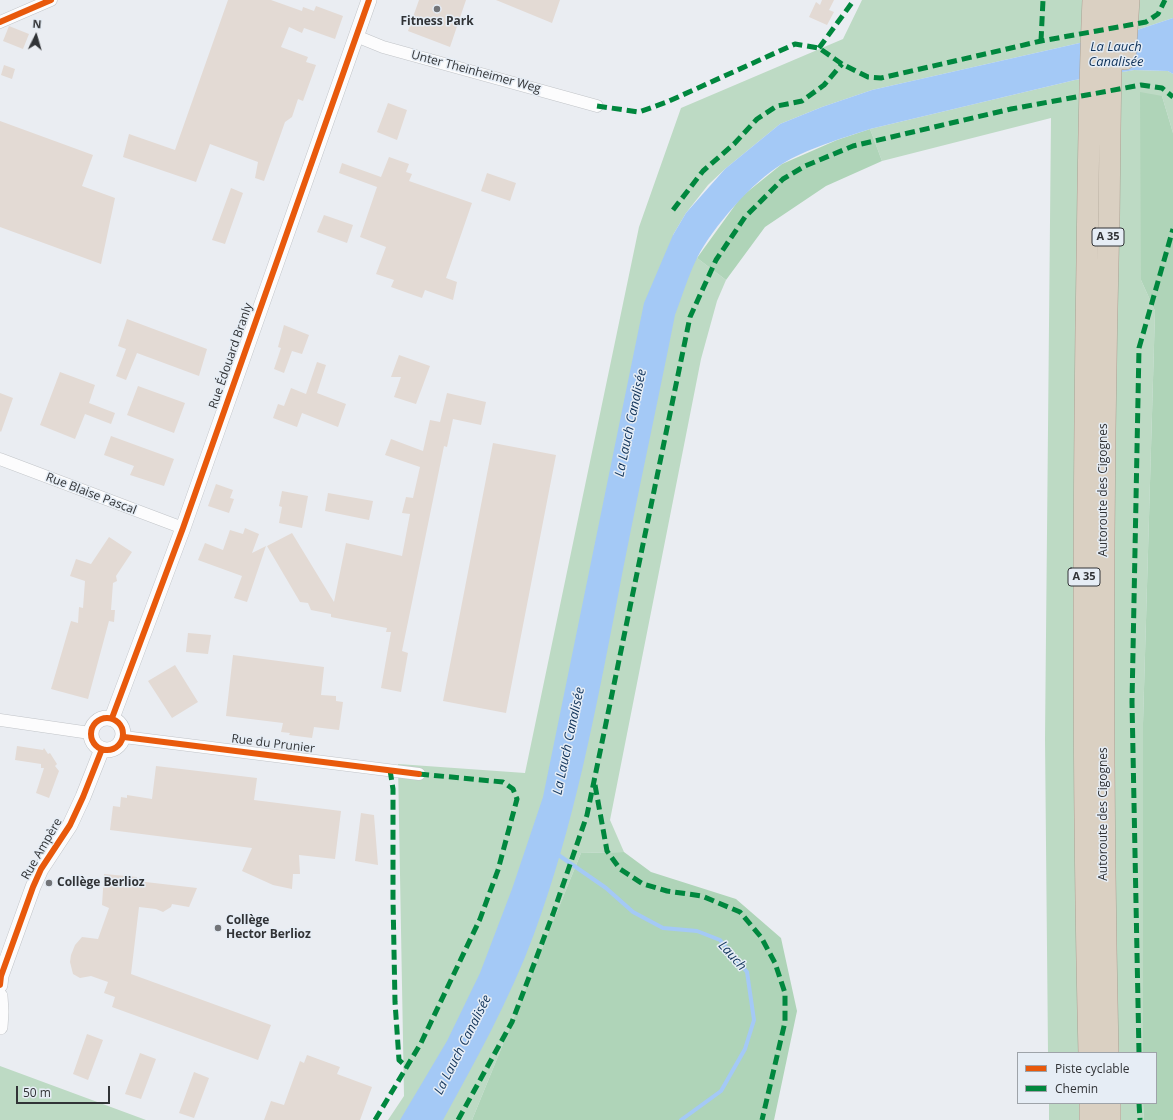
<!DOCTYPE html>
<meta charset="utf-8">
<style>
body{margin:0}
#map{position:relative;width:1173px;height:1120px;overflow:hidden;background:#eaedf2;font-family:"Open Sans",sans-serif}
canvas{display:block}
.legend{position:absolute;left:1017px;top:1052px;width:140px;height:52px;box-sizing:border-box;background:#e6edf5;border:1px solid #9ea3a9;margin:0;padding:5px 7px;list-style:none;font-size:12px;color:#313336}
.legend li{display:flex;align-items:center;gap:8px;height:20px}
.legend b{width:20px;border:1px solid #9ea3a9}
.north{position:absolute;left:16px;top:16px;width:40px;height:40px;-webkit-text-stroke:3px #e6edf5;paint-order:stroke;rotate:5deg;font-size:11px;font-weight:700;line-height:16px;text-align:center;color:#313336}
.north::after{content:'';display:block;margin:auto;width:14px;height:18px;background:#313336;clip-path:polygon(50% 0,100% 100%,50% 72%,0 100%)}
.scale{position:absolute;left:16px;top:1086px;width:94px;height:18px;box-sizing:border-box;border:2px solid #313336;border-top:0;padding-left:5px;font-size:12px;line-height:14px;white-space:nowrap;color:#313336;-webkit-text-stroke:3px #e6edf5;paint-order:stroke}
</style>
<div id="map">
<canvas width="1173" height="1120"></canvas>
<ul class="legend">
<li><b style="height:5px;background:#e8590c"></b>Piste cyclable</li>
<li><b style="height:5px;background:#00873e"></b>Chemin</li>
</ul>
<div class="north">N</div>
<div class="scale">50 m</div>
</div>
<script>
const g = document.querySelector('canvas').getContext('2d');
g.lineJoin = 'round';
function paint(path, color) { g.fillStyle = color; g.fill(path, 'evenodd'); }
function stroke(path, color, width, dash) { g.strokeStyle = color; g.lineWidth = width; g.lineCap = dash ? 'butt' : 'round'; g.setLineDash(dash || []); g.stroke(path); }
function label(font, color, halo, rows, align = 'center') {
  g.font = font + ' "Open Sans",sans-serif'; g.lineWidth = 3; g.setLineDash([]); g.textBaseline = 'middle'; g.strokeStyle = halo; g.fillStyle = color; for (const [text, x, y, turn = 0] of rows) {
    g.save(); g.translate(x, y); g.rotate((+turn || 0) * Math.PI / 180); g.textAlign = isNaN(turn) ? turn : align; if (halo) g.strokeText(text, 0, 0); g.fillText(text, 0, 0); g.restore();
  }
}
paint(new Path2D(`
 M862,0H1173V18L1137,30L872,90L822,107L780,124L725,169L708,185L686,213L673,235L697,258L726,280L717,301L701,359L610,820L624,852L581,853L472,1120H388L404,1096L398,764L525,773L639,227L681,108L843,39Z
 M1134,70L1168,71L1173,74V133L1162,96L1141,280L1155,311L1143,723V1053H1048L1045,739L1051,118L882,161L870,129L1075,80Z
 M0,1066L146,1120H0Z
 M1049,1103H1143L1144,1120H1049Z`), '#bddac4');
paint(new Path2D(`
 M1140,92L1162,96L1173,133V1120H1144L1143,1103H1156V1053H1143V723L1155,311L1141,280Z
 M870,129L882,161L826,186L765,227L726,280L697,258L741,197L782,164L837,140Z
 M624,852L651,872L736,899L781,938L797,1011L774,1120H472L581,853Z`), '#afd4b8');
paint(new Path2D(`
 M1173,18V74L1168,71L1134,70L1075,80L870,129C843,138 806,149 782,164C752,182 713,227 697,258C688,276 682,297 675,315C656,411 635,506 617,601C595,714 574,826 534,934C510,999 476,1060 443,1120H400L447,1041L480,973L512,889L543,797L644,303L673,235L686,213L725,169L780,124L822,107L872,90L1137,30Z`), '#a4c9f6');
stroke(new Path2D(`
 M557,854L606,888L633,912L663,928L697,931L720,940L747,972L754,1020L745,1049L721,1091L681,1120`), '#a4c9f6', 4);
paint(new Path2D(`
 M228,0H271L302,11L303,7L314,11L316,6L343,16L335,39L304,28L302,33L289,27L281,47L308,57L306,62L316,65L303,101L298,99L292,117L285,122L264,181L255,178L258,162L210,144L196,182L123,157L129,134L175,150Z
 M419,0H466L450,47L408,31Z
 M496,0H560L552,23Z
 M822,0H834L829,10L834,12L827,25L809,17L816,2L820,5Z
 M9,26L29,34L23,49L3,41Z
 M4,65L15,69L12,79L1,75Z
 M388,103L407,110L397,140L377,132Z
 M0,121L93,155L82,186L115,198L101,264L0,227Z
 M389,157L409,164L406,172L412,174L409,181L472,203L446,278L457,282L453,300L425,290L422,298L391,287L394,280L376,274L386,247L360,237L377,187L339,173L342,163L381,177Z
 M487,173L516,183L510,201L481,191Z
 M231,188L243,193L225,244L212,240Z
 M324,215L353,225L347,243L317,232Z
 M127,319L207,349L199,376L137,353L126,380L116,376L126,349L118,346Z
 M284,325L309,335L302,354L292,351L284,373L274,369L281,348L278,347Z
 M399,355L430,366L416,404L394,397L401,377H391Z
 M317,362L326,365L317,393L346,404L338,427L302,413L297,427L273,418L278,404L284,406L291,388L306,394Z
 M60,372L95,385L89,403L115,413L111,424L85,414L75,439L40,425Z
 M138,386L185,403L174,433L127,415Z
 M0,393L13,398L1,432L0,431Z
 M447,393L486,402L481,425L453,419L447,447L444,446L402,651L408,653L401,692L381,688L391,632H386L387,628L331,617V614L311,610L308,603L300,602L267,546L292,533L334,602L346,543L402,556L410,514L402,513L406,497L413,498L420,467L385,455L391,439L423,451L430,420L440,422Z
 M111,436L174,459L164,486L130,475L134,466L104,455Z
 M493,443L556,455L506,713L443,701Z
 M216,484L233,490L230,498L234,499L229,513L208,506Z
 M282,491L308,496L302,528L279,523L282,507L279,506Z
 M328,493L373,501L369,520L325,511Z
 M245,528L259,534L252,553L266,546L247,602L234,598L242,576L198,560L205,543L223,550L230,530L243,534Z
 M109,537L132,552L116,576L117,581L113,583L111,610H115L114,622L109,621L88,699L51,689L71,621L78,623L79,607L83,608L85,581L70,576L76,559L91,564Z
 M188,633L211,635L208,654L186,652Z
 M233,655L324,667L321,695L336,696V701L343,702L339,730L314,727L312,738L289,735L290,733L281,732L283,723L226,716Z
 M175,665L198,702L172,718L148,681Z
 M17,746L43,750L44,748L48,754L50,753L57,764L55,766L59,771L49,798L36,793L44,768H41V764L15,760Z
 M156,766L257,778L254,800L341,811L335,859L299,855L300,874H293L292,889L273,885L242,871L252,848L110,830L113,806L120,807L121,797L127,798V795L152,799Z
 M361,813L374,815L378,865L355,861Z
 M104,874L137,877V881L197,888L189,907L172,904L171,907L163,912L156,909L139,907L131,974L271,1025L258,1060L112,1007L115,997L104,993L108,982L91,976L80,978L73,974L70,962L71,955L75,945L82,937L98,939L109,908L102,905Z
 M87,1034L103,1040L88,1080L73,1074Z
 M140,1053L156,1059L141,1099L125,1094Z
 M307,1055L340,1067L337,1074L372,1087L360,1120H264L271,1101L284,1105L300,1061L304,1063Z
 M194,1072L209,1078L194,1118L179,1113Z`), '#e3dad4');
const minor = new Path2D(`
 M0,22L51,0
 M356,36L383,47L597,106
 M0,459L183,528
 M0,720L90,733
 M124,737L419,774`);
const tertiary = new Path2D(`
 M91 734a16 16 0 1 1 32 0a16 16 0 1 1-32 0Z
 M112,718L183,528L369,0
 M0,985L1,976L33,887L41,869L70,825L83,797L102,749
 M0,996L1,1012L0,1027`);
const motorway = new Path2D(`
 M1125,59L1129,0
 M1089,1053C1083,811 1083,570 1086,328C1088,219 1088,109 1093,0
 M1108,1053C1102,774 1102,496 1109,217C1110,145 1110,72 1113,0
 M1090,1103V1120
 M1110,1103V1120`);
stroke(minor, '#c1c4c8', 13);
stroke(tertiary, '#c1c4c8', 16);
stroke(motorway, '#aba194', 22);
stroke(minor, '#fcfcfd', 12);
stroke(tertiary, '#fcfcfd', 15);
stroke(motorway, '#dad0c2', 21);
stroke(new Path2D(`
 M1041,41L1043,0
 M819,48L854,0
 M597,106L639,112L667,102L795,44L819,48L842,64L868,77L881,78L1041,41L1146,22L1158,14L1165,0
 M673,210L703,171L734,144L757,119L777,106L802,101L824,85L842,64
 M390,770L393,789V899L395,1002L399,1060L407,1067
 M595,785L607,851L620,869L643,884L667,891L702,896L740,912L761,937L775,963L785,993V1022L762,1120
 M1139,1053L1132,702L1139,348L1173,229
 M1139,1103L1140,1120
 M375,1120L421,1043L480,919L498,870L517,799L513,789L503,782L419,774
 M458,1120L512,1022L553,914L587,815L690,317L716,260L745,217L783,179L805,166L853,146L1011,109L1141,85L1162,88L1173,97`), '#00873e', 5, [10, 5]);
stroke(new Path2D(`
 M0,22L51,0
 M91 734a16 16 0 1 1 32 0a16 16 0 1 1-32 0Z
 M112,718L183,528L369,0
 M124,737L419,774
 M0,985L1,976L33,887L41,869L70,825L83,797L102,749`), '#e8590c', 6);
for (const [x, y, r, color] of [
 [437,9,4,"#727478"],
 [49,883,4,"#727478"],
 [218,928,4,"#727478"]
]) { const dot = new Path2D(); dot.arc(x, y, r, 0, 2 * Math.PI); g.fillStyle = color; g.fill(dot); stroke(dot, '#e6edf5', 1.5); }
for (const [x, y, w] of [
 [1108,237,32],
 [1084,577,32]
]) { const box = new Path2D(); box.roundRect(x - w / 2, y - 9, w, 18, 3); g.fillStyle = '#e6edf5'; g.fill(box); stroke(box, '#313336', 1); }
label('bold 11px', '#313336', null, [
 ["A 35",1108,237],
 ["A 35",1084,577]
]);
label('bold 12px', '#313336', '#e6edf5', [
 ["Fitness Park",437,22,"center"],
 ["Collège Berlioz",57,883],
 ["Collège",226,921],
 ["Hector Berlioz",226,935]
], 'left');
label('12px', '#313336', '#e6edf5', [
 ["Unter Theinheimer Weg",476,72,15],
 ["Rue Édouard Branly",231,356,-71],
 ["Autoroute des Cigognes",1104,490,-90],
 ["Rue Blaise Pascal",91,494,21],
 ["Rue du Prunier",273,744,7],
 ["Autoroute des Cigognes",1104,814,-90],
 ["Rue Ampère",42,849,-60]
]);
label('italic 13px', '#10335a', '#e6edf5', [
 ["La Lauch",1116,47],
 ["Canalisée",1116,62],
 ["La Lauch Canalisée",631,423,-78],
 ["La Lauch Canalisée",569,741,-78],
 ["Lauch",732,956,48],
 ["La Lauch Canalisée",463,1045,-63]
]);
</script>
